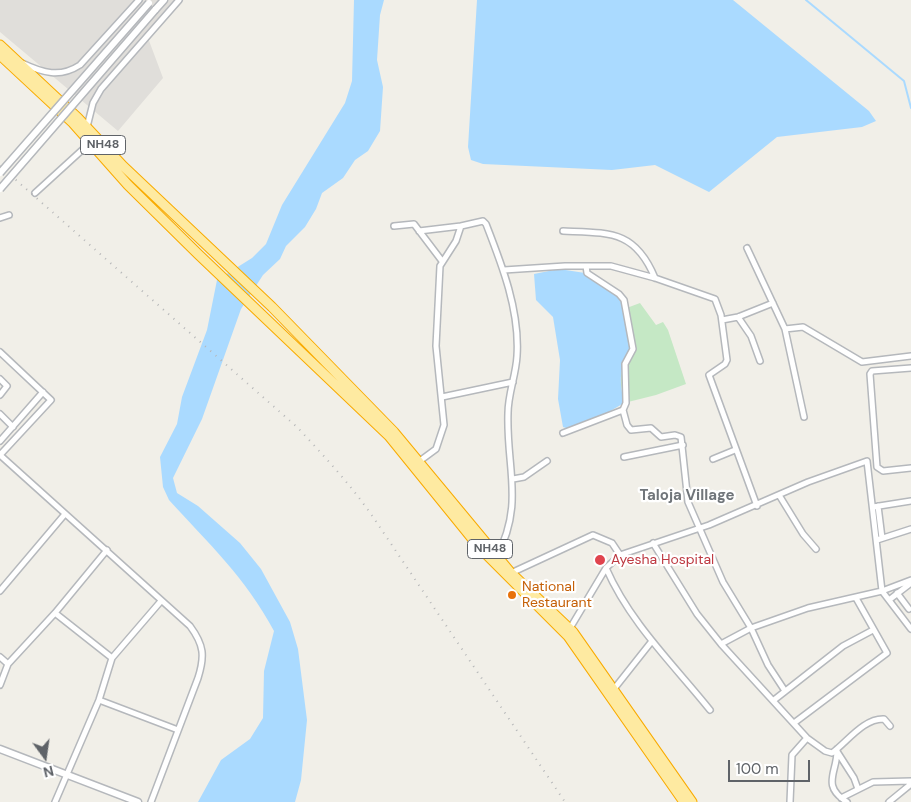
<!DOCTYPE html>
<style>
body{margin:0}
#map{position:relative;width:911px;height:802px;overflow:hidden;background:#f1efe8;font-family:"DM Sans",sans-serif}
canvas{display:block}
.north{position:absolute;left:20px;top:732px;width:50px;height:50px;-webkit-text-stroke:4px #fff;paint-order:stroke;rotate:166deg;font-size:14px;font-weight:700;line-height:20px;text-align:center;color:#5f6368}
.north::after{content:'';display:block;margin:auto;width:18px;height:22px;background:#5f6368;clip-path:polygon(50% 0,100% 100%,50% 72%,0 100%)}
.scale{position:absolute;left:728px;top:760px;width:82px;height:22px;box-sizing:border-box;border:2px solid #5f6368;border-top:0;padding-left:6px;font-size:15px;line-height:18px;white-space:nowrap;color:#5f6368;-webkit-text-stroke:4px #fff;paint-order:stroke}
</style>
<div id="map">
<canvas width="911" height="802"></canvas>
<div class="north">N</div>
<div class="scale">100 m</div>
</div>
<script>
const g = document.querySelector('canvas').getContext('2d');
g.lineJoin = 'round';
function paint(path, color) { g.fillStyle = color; g.fill(path, 'evenodd'); }
function stroke(path, color, width, dash) { g.strokeStyle = color; g.lineWidth = width; g.lineCap = dash ? 'butt' : 'round'; g.setLineDash(dash || []); g.stroke(path); }
function label(font, color, halo, rows, align = 'center') {
  g.font = font + ' "DM Sans",sans-serif'; g.lineWidth = 4.5; g.setLineDash([]); g.textBaseline = 'middle'; g.strokeStyle = halo; g.fillStyle = color; for (const [text, x, y, turn = 0] of rows) {
    g.save(); g.translate(x, y); g.rotate((+turn || 0) * Math.PI / 180); g.textAlign = isNaN(turn) ? turn : align; if (halo) g.strokeText(text, 0, 0); g.fillText(text, 0, 0); g.restore();
  }
}
paint(new Path2D(`
 M0,0H181L148,38L163,78L118,131L0,32Z`), '#e0deda');
paint(new Path2D(`
 M640,303L656,325L663,322L668,330L686,384L656,395L624,403C619,377 619,370 632,348L624,309Z`), '#c5e8c5');
paint(new Path2D(`
 M354,0H384L380,15L377,60L383,87L380,131L368,151L355,160L343,178L322,193L316,209L305,227L286,246L280,259L263,275L241,309L202,419L173,478L177,493L198,506L240,543L261,569L290,622L298,649L307,720L301,780L295,802H198L221,760L250,739L263,718L264,671L274,631C246,578 208,543 169,500L163,487L160,457L177,424L182,397L207,330L217,280L252,258L266,244L282,205L345,103L352,81Z
 M477,0H733L869,111L876,121L862,127L777,137L709,192L655,165L612,170L483,164L471,160L468,147Z
 M559,269L585,273L618,295L624,309L632,348C619,370 619,377 624,403L607,413L569,429L563,427L558,399L560,360L553,317L536,300L534,274Z`), '#aadaff');
stroke(new Path2D(`
 M806,0L904,81L911,108`), '#aadaff', 2);
const minor = new Path2D(`
 M22,63C43,73 60,78 80,65L139,0
 M87,127L93,103L101,89L179,0
 M35,193L92,141
 M0,218L9,215
 M394,226L414,224L442,261
 M419,231L461,226
 M563,231C610,233 635,230 655,278
 M747,248L785,329L803,327L862,362L911,356
 M504,270L565,266H611L655,278L715,299L721,315L727,360L725,364L709,375L757,506
 M738,317L751,336L760,361
 M722,320L738,317L773,303
 M785,329L804,417
 M0,352L51,400L0,455L190,626C204,645 205,656 198,678L151,802
 M911,368L872,371L870,374L877,467L883,471L911,468
 M0,379L7,386L0,395
 M442,397L513,382
 M623,410L627,425L631,430L651,428L661,437L675,435L681,437L688,502L723,582L751,628L808,608L882,591L911,580
 M0,414L13,427
 M563,433L623,410L626,403L625,364L633,349L624,300L619,294L587,273L586,266
 M0,441L43,392
 M624,457L683,445
 M713,459L735,450
 M417,463L436,449L444,425L436,346L440,266L456,241L461,226L483,221L486,224C502,265 520,311 517,356C516,375 508,394 508,413C506,468 525,504 496,558
 M513,479L524,477L547,461
 M779,495L803,534L816,549
 M878,506L882,538
 M873,507L911,501
 M877,540L911,529
 M653,543L697,614L721,644L807,738L825,751L832,753C847,742 864,718 884,719L890,726
 M606,568C630,623 674,665 710,710
 M511,573L593,535L612,543L620,555
 M0,591L65,514
 M897,593L909,609
 M889,600L911,583
 M55,613L112,658
 M569,630L606,568L620,555L709,525L808,482L867,461L882,591L911,629
 M721,644L751,628L768,665L785,691
 M0,657L8,664
 M0,685L8,664L55,613L107,550
 M614,689L652,641
 M99,700L178,730
 M774,700L843,646L873,630
 M794,723L887,653L856,598
 M837,749C838,772 820,785 847,802
 M838,753L854,778L858,789
 M841,798L873,782L911,781
 M55,802L99,700L112,658L161,601
 M790,802L792,755L807,738
 M889,802L911,784`);
const tertiary = new Path2D(`
 M155,10L164,0
 M0,749L138,802`);
const trunk = new Path2D(`
 M0,45L78,118L123,166L272,307L394,432L511,573L573,632L692,802
 M0,55L73,123L128,185L198,254L389,436L479,547L568,636L684,802`);
stroke(minor, '#b5b8bc', 8);
stroke(tertiary, '#b5b8bc', 9);
stroke(trunk, '#f9ab00', 11);
stroke(minor, '#fff', 5);
stroke(tertiary, '#fff', 6);
stroke(trunk, '#feeaa1', 9);
stroke(new Path2D(`
 M0,166L297,427C325,457 352,486 375,520L565,802`), '#b6b7b8', 2, [1, 6]);
const tertiaryBridge = new Path2D(`
 M0,173L149,3
 M0,189L155,10`);
stroke(tertiaryBridge, '#b5b8bc', 9, []);
stroke(tertiaryBridge, '#fff', 6);
for (const [x, y, r, color] of [
 [600,560,6,"#e0444e"],
 [512,595,5,"#e8710a"]
]) { const dot = new Path2D(); dot.arc(x, y, r, 0, 2 * Math.PI); g.fillStyle = color; g.fill(dot); stroke(dot, '#fff', 2); }
for (const [x, y, w] of [
 [103,145,45],
 [490,549,45]
]) { const box = new Path2D(); box.roundRect(x - w / 2, y - 9.5, w, 19, 4); g.fillStyle = '#fff'; g.fill(box); stroke(box, '#5f6368', 1); }
label('bold 12px', '#5f6368', null, [
 ["NH48",103,145],
 ["NH48",490,549]
]);
label('14px', '#be3a42', '#fff', [
 ["Ayesha Hospital",611,560]
], 'left');
label('14px', '#c56008', '#fff', [
 ["National",522,587],
 ["Restaurant",522,603]
], 'left');
label('bold 15px', '#70757a', '#fff', [
 ["Taloja Village",687,496]
]);
</script>
